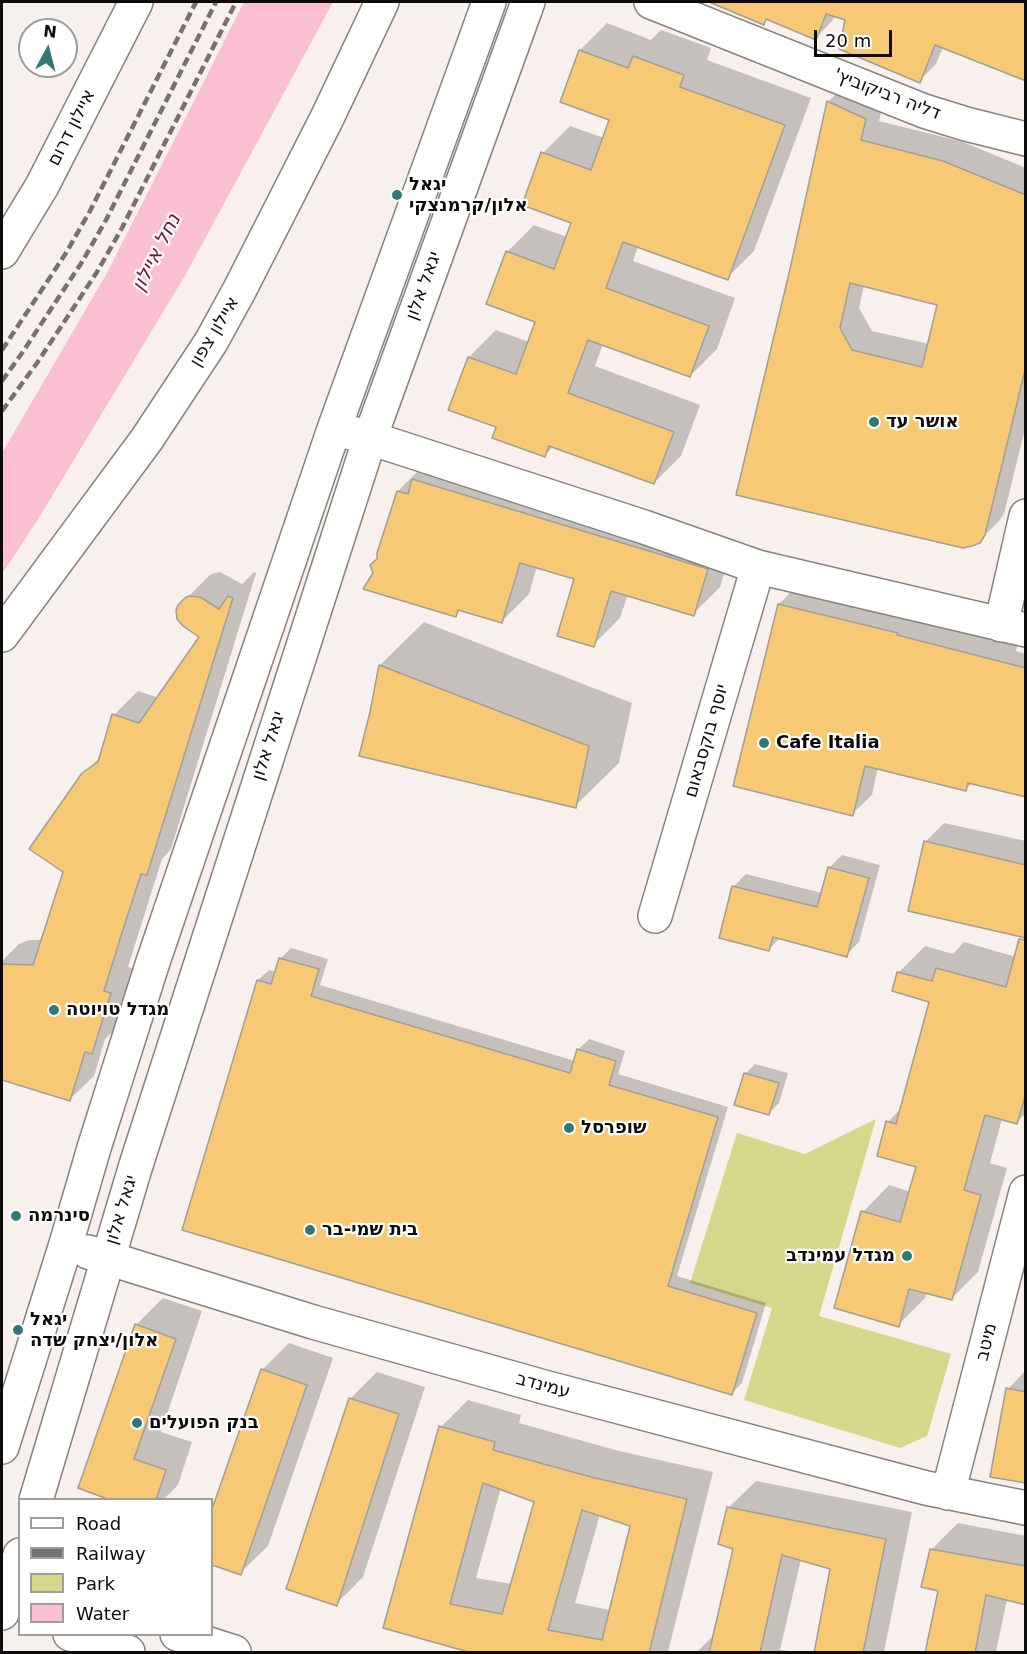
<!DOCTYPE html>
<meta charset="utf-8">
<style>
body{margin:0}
#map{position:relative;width:1027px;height:1654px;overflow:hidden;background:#f8f0ec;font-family:"DejaVu Sans",sans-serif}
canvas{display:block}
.frame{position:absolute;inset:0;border:3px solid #0e0c0a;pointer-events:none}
.legend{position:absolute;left:18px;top:1498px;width:195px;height:138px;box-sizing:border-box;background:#fff;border:2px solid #9f9e9d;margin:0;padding:8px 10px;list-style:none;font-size:18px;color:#0e0c0a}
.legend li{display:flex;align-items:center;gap:12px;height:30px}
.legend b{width:30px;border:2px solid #9f9e9d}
.north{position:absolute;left:18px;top:18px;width:60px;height:60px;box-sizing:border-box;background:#fff;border:2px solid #9f9e9d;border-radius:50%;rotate:7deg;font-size:16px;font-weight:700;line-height:24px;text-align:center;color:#0e0c0a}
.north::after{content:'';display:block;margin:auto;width:21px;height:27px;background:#307974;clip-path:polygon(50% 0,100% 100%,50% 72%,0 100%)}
.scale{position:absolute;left:814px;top:30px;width:78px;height:27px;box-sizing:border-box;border:3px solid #0e0c0a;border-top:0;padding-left:8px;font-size:18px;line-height:21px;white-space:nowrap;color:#0e0c0a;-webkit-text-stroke:4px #fff;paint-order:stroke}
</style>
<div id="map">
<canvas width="1027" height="1654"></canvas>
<div class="frame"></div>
<ul class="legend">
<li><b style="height:8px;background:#fff"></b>Road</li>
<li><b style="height:8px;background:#77726f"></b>Railway</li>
<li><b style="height:16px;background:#d7d78c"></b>Park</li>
<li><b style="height:16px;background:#fabfd0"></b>Water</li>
</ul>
<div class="north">N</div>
<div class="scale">20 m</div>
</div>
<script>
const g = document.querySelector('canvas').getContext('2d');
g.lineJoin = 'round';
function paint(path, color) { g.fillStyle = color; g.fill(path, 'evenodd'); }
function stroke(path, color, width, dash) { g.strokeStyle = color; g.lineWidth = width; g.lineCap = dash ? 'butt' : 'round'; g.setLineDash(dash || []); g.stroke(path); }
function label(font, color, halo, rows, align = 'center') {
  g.font = font + ' "DejaVu Sans",Heebo,sans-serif'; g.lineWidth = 4.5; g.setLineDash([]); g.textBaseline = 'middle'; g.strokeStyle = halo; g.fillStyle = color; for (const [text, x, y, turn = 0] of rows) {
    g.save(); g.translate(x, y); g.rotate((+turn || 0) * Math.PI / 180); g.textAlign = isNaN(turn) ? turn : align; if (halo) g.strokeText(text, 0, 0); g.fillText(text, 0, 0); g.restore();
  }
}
paint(new Path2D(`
 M876,1119L819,1316L951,1354L927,1436L900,1448L744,1400L772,1308L690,1283L737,1133L805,1154Z`), '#d7d78c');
paint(new Path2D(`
 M244,2H333L186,274L37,521L2,574V453L107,273Z`), '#fabfd0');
paint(new Path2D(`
 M712,2H1026V79L943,47L936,64L919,81L847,19L835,15L832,21L816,38L768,18L763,23Z
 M607,23L651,40L661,30L711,48L707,60L811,98L754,251L727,278L638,246L633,261L735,298L717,349L690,376L603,344L595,366L700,405L681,456L654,483L554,446L545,455L498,426L469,357L496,330L529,342L537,321L507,252L534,225L567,237L573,222L543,153L570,126L604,138L611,119L562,101L580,50Z
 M848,82L884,99L879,121L963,142L1026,168V425L1004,514L999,521L979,541L791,269L828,102ZM864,285L939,303L929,344L872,331L859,308Z
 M425,464L734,542L720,587L693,614L628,594L620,618L593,645L576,578L537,566L529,594L502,621L461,609L456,615L375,574L398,491Z
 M220,572L242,584L254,572L256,573L171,849L162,859L128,967L134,969L116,1028L105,1039L94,1076L69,1100L2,1078V961L19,944L29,940H42L64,872L83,774L101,756L114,715L138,691L159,698L201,637L179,606L211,574Z
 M798,585L1018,642L1016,651L1026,654V795L972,783L966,789L878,767L872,795L852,814L779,604Z
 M424,622L632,703L619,763L575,806L380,665Z
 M944,823L1026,841V927L925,842Z
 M842,855L880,865L859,942L846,955L781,937L769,949L733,887L746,874L822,893L829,868Z
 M1026,936V1113L1017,1122L1002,1119L990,1163L1007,1168L978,1272L951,1299L927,1292L925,1298L898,1325L863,1212L889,1185L911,1192L918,1166L888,1122L902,1107L931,1001L894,990L899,972L925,946L953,954L964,942L1016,957L1020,942Z
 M291,948L328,959L320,985L575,1061L578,1050L589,1039L625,1051L618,1074L728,1107L677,1276L766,1303L742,1383L732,1393L258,980L269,970L276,972L281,958Z
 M755,1064L788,1073L779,1103L769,1113L745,1074Z
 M163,1298L202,1311L161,1432L192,1442L178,1485L163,1500H115L136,1325Z
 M289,1343L333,1358L268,1546L240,1573L212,1563V1514L262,1370Z
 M1025,1371H1026V1481L1008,1389Z
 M377,1372L425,1387L363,1577L336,1604L350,1399Z
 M468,1400L521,1415L519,1423L619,1451L713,1472L668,1652H472L385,1627L441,1427ZM501,1488L535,1501L512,1584L476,1578ZM600,1514L631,1525L610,1610L575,1603Z
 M756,1481L912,1512L884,1652H815L832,1568L801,1559L780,1650L799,1652H697L715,1634L735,1548L728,1508Z
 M958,1523L1026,1536V1604L1007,1599L996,1652H927L939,1590L931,1550Z`), '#0003');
const building = new Path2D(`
 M709,2H1026V81L935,45L920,83L839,49L845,20L826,14L816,40L766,19L764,25Z
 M579,50L628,68L633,56L684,75L680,87L785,125L728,280L623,242L606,288L709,326L690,377L588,340L568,393L674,432L654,484L549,446L545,457L492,438L496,427L448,410L468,357L516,374L535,322L486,304L506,251L554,269L571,223L522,205L541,152L591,170L609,120L560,102Z
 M827,101L866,119L861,140L943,161L1026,195V366L985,535L980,543L972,546L963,548L736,495L790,269ZM850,283L937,305L922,367L852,350L840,328Z
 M412,479L708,569L694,616L611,591L594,647L557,636L574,579L520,563L502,623L458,610L456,617L363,589L373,573L370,565L377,559V553L397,491L408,494Z
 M189,596L200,597L219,609L228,596L233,598L147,875L141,874L120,939L104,991L111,993L92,1054L85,1052L70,1101L2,1080V964L33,965L63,872L29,849L82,773L98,762L112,714L139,723L199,637L183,626L177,619L176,610L178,605L185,598Z
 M778,604L898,633L897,635L1026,668V797L968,783L966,791L865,766L853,816L733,786Z
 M379,665L589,746L576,808L359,756L370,712Z
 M924,841L1026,865V938L908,911Z
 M828,867L869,878L847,957L773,937L769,951L719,938L732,886L817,907Z
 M1019,939L1026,940V1093L1017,1124L985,1115L964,1190L981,1195L952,1300L909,1289L899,1327L834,1308L861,1211L900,1222L916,1167L877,1156L886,1121L896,1124L929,1002L892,991L897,972L932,981L936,968L1006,987Z
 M279,958L319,969L311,996L570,1073L577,1049L616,1061L609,1085L718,1117L668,1286L757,1313L732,1395L182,1230L257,980L271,984Z
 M744,1073L779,1083L769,1115L734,1105Z
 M135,1324L176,1339L134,1459L166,1470L156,1500H110L78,1488Z
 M261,1369L307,1385L241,1575L212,1565V1509Z
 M1006,1388L1026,1392V1483L990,1477Z
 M349,1398L399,1414L337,1606L286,1589Z
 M439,1426L495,1442L493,1450L591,1477L687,1499L649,1653H472L383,1628ZM483,1483L534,1502L502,1614L450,1604ZM582,1510L630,1526L602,1640L548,1630Z
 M727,1507L886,1539L863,1653H814L830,1569L782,1555L760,1653H709L733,1549L718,1544Z
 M930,1549L1026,1566V1605L986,1595L975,1653H925L938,1591L921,1587Z`);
paint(building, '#f8c974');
stroke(building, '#a29e97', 1.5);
const minor = new Path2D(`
 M651,2L924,111L966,124L1026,139
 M348,432L370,438L644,527L758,567L1026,630
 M1001,625L1026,516
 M655,916L758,567
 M88,1252L313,1322L544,1387L926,1488L1026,1508
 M2,1447L66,1244L94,1148L152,965L334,429L489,2
 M948,1493L1026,1192
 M36,1500L136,1165L370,438L528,2
 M2,1613L20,1555
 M70,1634L128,1652
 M177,1634L234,1652`);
const highway = new Path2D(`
 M2,252L42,186L136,2
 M2,635L147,439L211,342L239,291L327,118L382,2`);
stroke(minor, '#88827d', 36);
stroke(highway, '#88827d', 36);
stroke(minor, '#fff', 33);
stroke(highway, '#fff', 33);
stroke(new Path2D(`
 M2,350L66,253L90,211L196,2
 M2,381L22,353L82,262L106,220L216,2
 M2,411L37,363L97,272L122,228L236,2`), '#77726f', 4.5, [9, 4.5]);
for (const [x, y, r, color] of [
 [397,195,6,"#307974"],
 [874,422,6,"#307974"],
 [764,743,6,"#307974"],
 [54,1010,6,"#307974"],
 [569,1128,6,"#307974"],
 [16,1216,6,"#307974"],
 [310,1230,6,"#307974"],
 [907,1256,6,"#307974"],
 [18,1330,6,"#307974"],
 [137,1423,6,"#307974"]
]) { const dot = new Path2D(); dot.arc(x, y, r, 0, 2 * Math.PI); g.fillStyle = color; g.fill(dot); stroke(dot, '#fff', 2); }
label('18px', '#0e0c0a', '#fff', [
 ["'דליה רביקוביץ",887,95,21],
 ["איילון דרום",72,128,-63],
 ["יגאל אלון",424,286,-70],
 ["איילון צפון",215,332,-59],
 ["יוסף בוקסבאום",707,741,-74],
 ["יגאל אלון",269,746,-72],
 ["יגאל אלון",122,1210,-73],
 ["מיטב",987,1342,-76],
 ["עמינדב",543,1386,15]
]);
label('bold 18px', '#0e0c0a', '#fff', [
 ["יגאל",409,185],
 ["אלון/קרמנצקי",409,206],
 ["אושר עד",886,422],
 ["Cafe Italia",776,743],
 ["מגדל טויוטה",66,1010],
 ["שופרסל",581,1128],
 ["סינרמה",28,1216],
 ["בית שמי-בר",322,1230],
 ["מגדל עמינדב",895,1256,"right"],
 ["יגאל",30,1320],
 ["אלון/יצחק שדה",30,1341],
 ["בנק הפועלים",149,1423]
], 'left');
label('italic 20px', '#7b0b40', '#fff', [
 ["נחל איילון",157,253,-63]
]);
</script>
